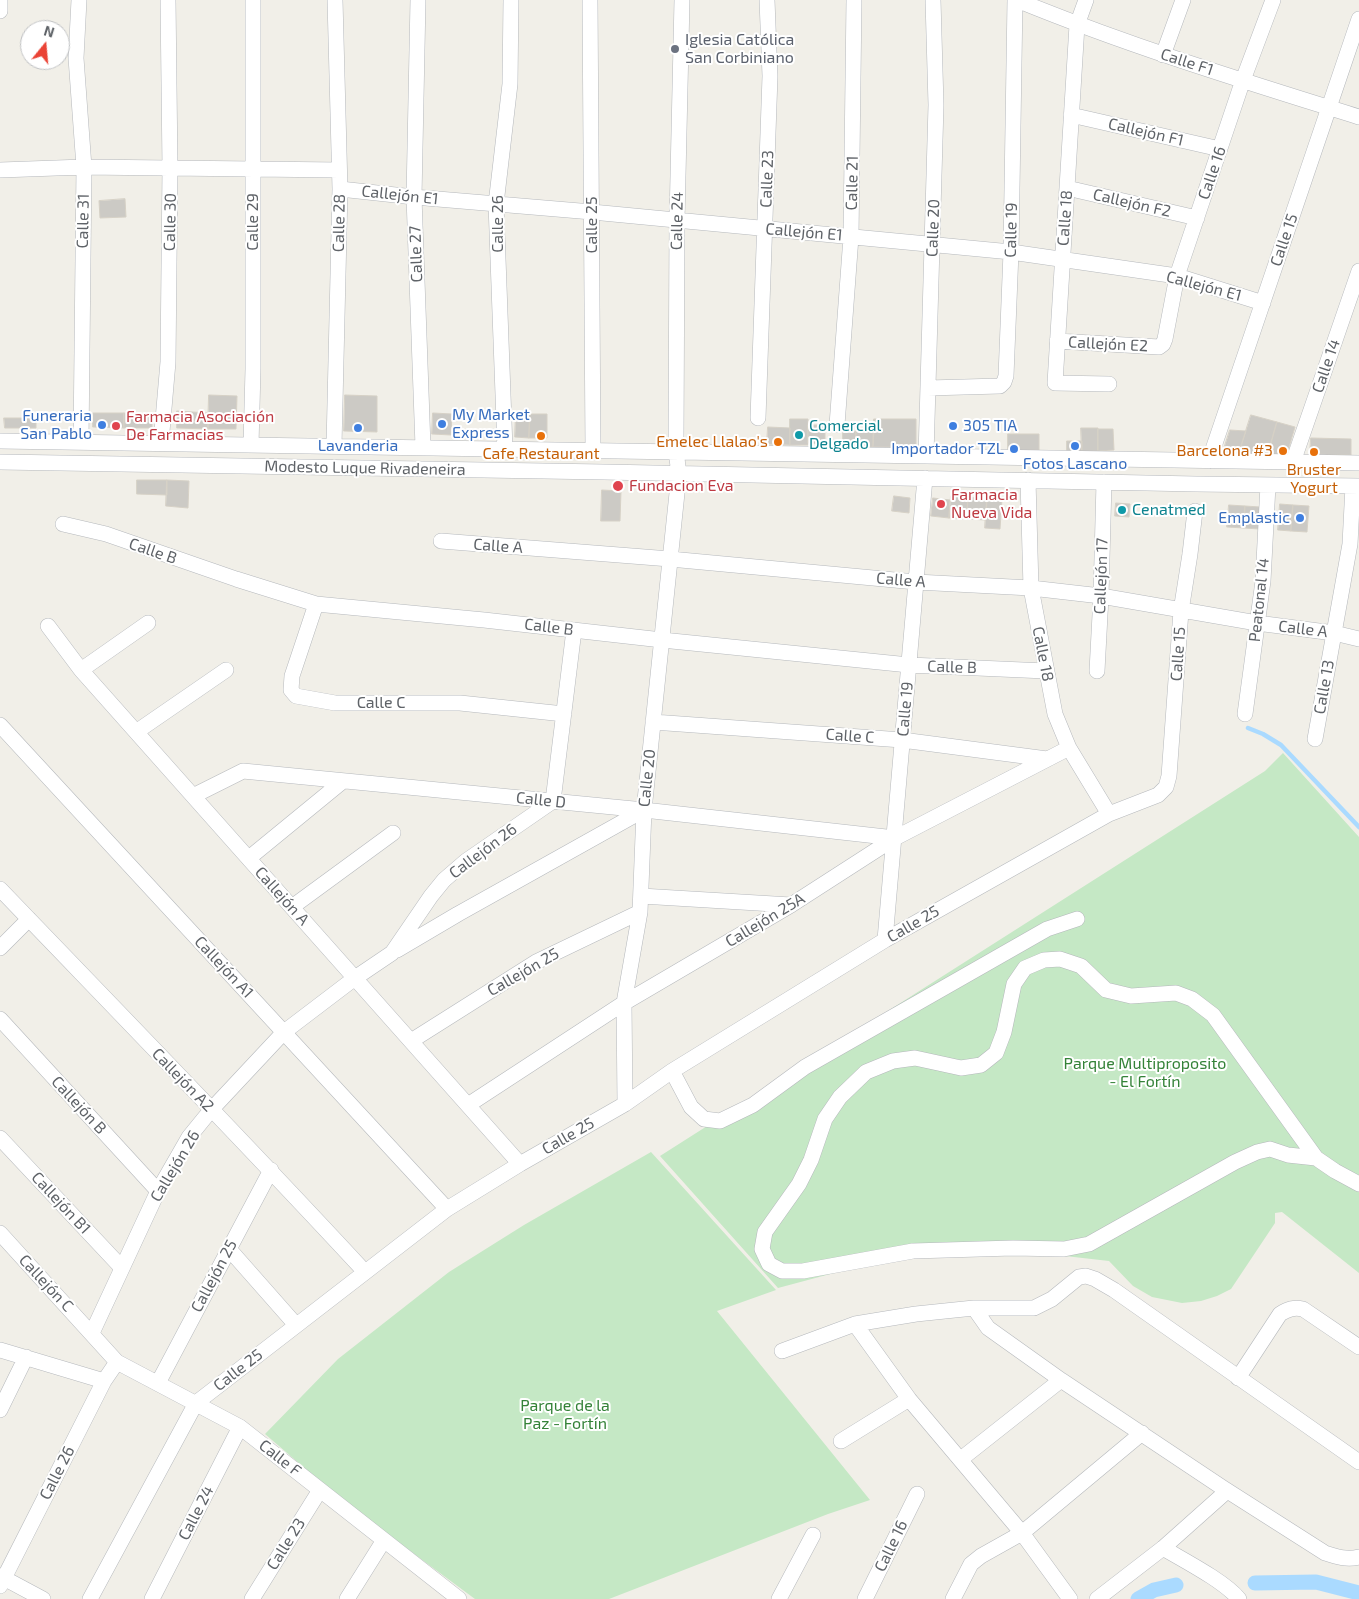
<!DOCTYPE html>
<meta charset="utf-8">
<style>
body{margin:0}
#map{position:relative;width:1359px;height:1599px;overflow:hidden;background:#f1efe8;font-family:"Exo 2",sans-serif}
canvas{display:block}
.north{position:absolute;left:20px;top:20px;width:50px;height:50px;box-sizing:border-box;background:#fff;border:1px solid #bfc1c3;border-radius:50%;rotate:17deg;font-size:14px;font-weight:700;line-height:20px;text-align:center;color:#5f6368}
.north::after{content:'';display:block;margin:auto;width:18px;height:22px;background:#ea4335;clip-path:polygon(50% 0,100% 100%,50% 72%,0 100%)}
</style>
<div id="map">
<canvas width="1359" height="1599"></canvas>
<div class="north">N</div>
</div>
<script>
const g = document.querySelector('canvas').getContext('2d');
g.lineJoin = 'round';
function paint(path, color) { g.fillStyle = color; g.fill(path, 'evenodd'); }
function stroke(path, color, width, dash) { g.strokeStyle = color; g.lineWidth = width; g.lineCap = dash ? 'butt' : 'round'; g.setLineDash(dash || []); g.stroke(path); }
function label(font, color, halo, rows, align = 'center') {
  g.font = font + ' "Exo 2",sans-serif'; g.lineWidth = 4; g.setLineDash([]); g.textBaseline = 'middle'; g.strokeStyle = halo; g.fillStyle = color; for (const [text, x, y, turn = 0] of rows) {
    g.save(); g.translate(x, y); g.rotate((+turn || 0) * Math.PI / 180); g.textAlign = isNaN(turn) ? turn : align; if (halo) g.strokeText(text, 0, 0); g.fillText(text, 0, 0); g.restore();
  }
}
paint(new Path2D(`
 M1283,753L1359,837V1273L1282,1212L1275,1213V1223L1231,1289L1217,1296L1201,1301L1182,1303L1152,1297L1133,1286L1109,1261L1030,1252L908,1256L849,1269L778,1288L660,1156L1265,771Z
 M651,1152L776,1290L717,1311L870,1500L828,1514L609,1599H475L344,1502L265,1434L338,1359L449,1272L524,1225Z`), '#c5e8c5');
stroke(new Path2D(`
 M1248,728L1263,734L1281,745L1359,827`), '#aadaff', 4.5);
stroke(new Path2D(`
 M1255,1583L1316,1582L1359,1593
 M1138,1599L1154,1590L1176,1585`), '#aadaff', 15);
const building = new Path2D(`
 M125,199L126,217L100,218L99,201Z
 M209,395L237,396L236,429H208Z
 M345,395L377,396V432L344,431Z
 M177,411L208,413V429L177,428Z
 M93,413H124V428L93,427Z
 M124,413L152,414V428H124Z
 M433,413L452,414L451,435L432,434Z
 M516,413L530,414L529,438L515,437Z
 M530,414H547V438H529Z
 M1251,415L1277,422L1268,454L1239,453Z
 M4,418H36V428H5Z
 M790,419H808V445H790Z
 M874,419H916V447H873Z
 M1277,422L1295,427L1287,454H1268Z
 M808,425H825V444L808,443Z
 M768,427L790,428V445L767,444Z
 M1081,428H1098V451H1082Z
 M1098,429H1113L1114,450L1098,451Z
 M843,430L856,431V447L843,446Z
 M1230,430L1246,431L1239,453L1223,452Z
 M856,431H874L873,447H856Z
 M1008,434H1039V450H1008Z
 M1311,438L1351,439V455L1310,454Z
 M1067,441H1082V451H1067Z
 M137,480H167V495L137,494Z
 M167,480L189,481L188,508L166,506Z
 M602,490L621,491L620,521H601Z
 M894,496L910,498L909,513L892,511Z
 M951,496L968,497L967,519L949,518Z
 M968,497L987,499L986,520L967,519Z
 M933,498L950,500L949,518L931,516Z
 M987,499H1002L1000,529L985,528Z
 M1116,503L1130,504L1129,517L1115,516Z
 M1280,504L1293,505L1291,531L1278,530Z
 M1229,505L1245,506L1244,528L1227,527Z
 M1293,505L1309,506L1307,532L1291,531Z
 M1245,506L1260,507L1259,529L1244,528Z`);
paint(building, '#cccac5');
stroke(building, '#d6d1c6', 1);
const minor = new Path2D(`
 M79,0L76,58L84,167L81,442
 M418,0L414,197L423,447
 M590,0L593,450
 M1017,0C1129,46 1244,81 1359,117
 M1086,0L1077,25L1055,383L1109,384
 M0,11V0
 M1163,55L1183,0
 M1071,115L1220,149
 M0,170L84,167L339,170
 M1067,188L1197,218
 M340,189L414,197L592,212L1011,252L1177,276L1263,303
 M1057,341L1159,347L1163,344L1165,339L1177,276L1243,80L1273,0
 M928,388L1000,386L1004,382L1006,376L1011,252L1015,0
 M758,418L770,76L767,0
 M837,425L851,237L854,0
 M0,441L1359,463
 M676,442L677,220L682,0
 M161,443L168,362L170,168L168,0
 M251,445L253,369V0
 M334,446L340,189L335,0
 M505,449L496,204L510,84L511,0
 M926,456L936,105L933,0
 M1209,461L1359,19
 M0,462L604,472L1196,484L1359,486
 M1293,462L1359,271
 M1028,480L1031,588L1055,714L1069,748L1109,814
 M63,524L106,534L236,579L316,604L484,620L662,640L909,665L1046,671
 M441,541L670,559L916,582L1031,588L1101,596L1257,623L1334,633L1359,639
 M316,604L292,676L291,690L296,696L335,703H460L564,714
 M48,626L81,670L520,1164
 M81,670L148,623
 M1097,671L1101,596L1104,482
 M1245,714L1263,581L1268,485
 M653,722L902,740L1047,759
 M0,725L447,1209
 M136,732L226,670
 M1315,739L1350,544L1353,486
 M193,796L243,771L644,810L895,838
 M249,858L343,781
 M0,889C122,1016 245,1142 365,1272
 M641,896L791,905
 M292,907L393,833
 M885,940L925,478
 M0,948L29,919
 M397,950L458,914L644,810
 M0,1019L158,1191
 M411,1041L536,962L640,912
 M672,1071L691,1107L704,1119L720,1121L753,1105L805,1067L1047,929L1077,919
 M625,1104L624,1003L640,912L644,810L679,474L676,451
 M468,1105L624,1003L791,905L895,838L1069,748
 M0,1138L122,1268
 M1316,1158L1288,1155L1270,1149L1257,1152L1235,1162L1089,1244L1064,1249L1013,1248L913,1251L803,1271H782L769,1264L762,1249L765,1232L799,1184L811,1160L825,1119L840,1097L866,1072L893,1061L915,1058L961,1068L981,1065L996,1053L1004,1032L1014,984L1025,968L1044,960L1060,959L1081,966L1106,990L1131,996L1176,993L1192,999L1213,1015L1316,1158L1335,1171L1359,1184
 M0,1233L117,1362L240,1427L459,1599
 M229,1249L296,1325
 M974,1308L988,1328L1061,1380L1223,1488L1325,1553C1337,1557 1347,1560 1359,1557
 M855,1324L909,1399L1022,1533L1142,1433
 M92,1333L158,1191L189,1137L211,1110L284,1032L355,978L392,953L431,896L444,880L466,861L553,801L574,630
 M0,1350L104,1381
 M782,1351L855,1324L916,1314L974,1308H1034L1052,1299L1079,1277L1086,1276L1095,1279L1114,1290L1359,1462
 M1238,1378L1280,1314C1288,1309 1294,1307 1303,1309L1359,1347
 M158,1383L271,1170
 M0,1410L26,1357
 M841,1441L909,1399
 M961,1459L1061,1380
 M1163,1548C1185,1561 1224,1581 1239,1599
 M0,1576L43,1599
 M0,1586L104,1381L117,1362
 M90,1599L196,1403L447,1209L520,1164L625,1104L672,1071L885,940L1109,814L1158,795L1166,787L1169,776L1181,611L1190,554L1195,511
 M152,1599L240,1427
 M252,1599L320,1490
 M347,1599L384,1540
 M779,1599L813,1535
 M865,1599L917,1494
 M953,1599L971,1564L981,1556L1022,1533L1070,1599
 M1097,1599L1163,1548L1227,1491`);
stroke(minor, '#b5b8bc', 16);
stroke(minor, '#fff', 15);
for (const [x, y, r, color] of [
 [675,49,5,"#6b7280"],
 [442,424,5,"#3f7fe0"],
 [102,425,5,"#3f7fe0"],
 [116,426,5,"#e0444e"],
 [953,426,5,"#3f7fe0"],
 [358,428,5,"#3f7fe0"],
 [799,435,5,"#0f9aa8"],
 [541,436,5,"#e8710a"],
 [778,442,5,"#e8710a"],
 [1075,446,5,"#3f7fe0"],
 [1014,449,5,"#3f7fe0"],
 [1283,451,5,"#e8710a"],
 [1314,452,5,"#e8710a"],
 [618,486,6,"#e0444e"],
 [941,504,5,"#e0444e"],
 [1122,510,5,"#0f9aa8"],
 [1300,518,5,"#3f7fe0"]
]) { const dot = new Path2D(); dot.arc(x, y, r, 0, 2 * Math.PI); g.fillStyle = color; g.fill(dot); stroke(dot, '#fff', 2); }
label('16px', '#5b616d', '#fff', [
 ["Iglesia Católica",685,40],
 ["San Corbiniano",685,58]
], 'left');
label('16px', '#5f6368', '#fff', [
 ["Calle F1",1187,62,18],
 ["Callejón F1",1146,132,13],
 ["Calle 16",1212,173,-71],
 ["Calle 23",767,179,-88],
 ["Calle 21",852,183,-89],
 ["Callejón E1",400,195,6],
 ["Callejón F2",1132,203,13],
 ["Calle 18",1065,218,-86],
 ["Calle 31",83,221,-89],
 ["Calle 24",677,221,-89],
 ["Calle 30",170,222,-89],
 ["Calle 29",253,222,-90],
 ["Calle 28",339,223,-89],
 ["Calle 26",498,224,-90],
 ["Calle 25",592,225,-90],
 ["Calle 20",933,228,-88],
 ["Calle 19",1011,230,-89],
 ["Callejón E1",804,232,5],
 ["Calle 15",1284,240,-71],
 ["Calle 27",416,254,-92],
 ["Callejón E1",1204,286,15],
 ["Callejón E2",1108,344,3],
 ["Calle 14",1326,366,-71],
 ["Modesto Luque Rivadeneira",365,468,1],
 ["Calle A",498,546,4],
 ["Calle B",153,551,19],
 ["Callejón 17",1101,576,-88],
 ["Calle A",901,580,5],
 ["Peatonal 14",1259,600,-84],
 ["Calle B",549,627,7],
 ["Calle A",1303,629,7],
 ["Calle 18",1043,654,79],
 ["Calle 15",1178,654,-86],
 ["Calle B",952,667,2],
 ["Calle 13",1324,687,-80],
 ["Calle C",381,703],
 ["Calle 19",905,709,-85],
 ["Calle C",850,736,4],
 ["Calle 20",647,778,-84],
 ["Calle D",541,800,6],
 ["Callejón 26",483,851,-37],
 ["Callejón A",282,896,48],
 ["Callejón 25A",765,920,-31],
 ["Calle 25",913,924,-30],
 ["Callejón A1",224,967,47],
 ["Callejón 25",523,972,-30],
 ["Callejón A2",183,1080,46],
 ["Callejón B",79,1105,47],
 ["Calle 25",568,1136,-30],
 ["Callejón 26",175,1166,-59],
 ["Callejón B1",61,1203,47],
 ["Callejón 25",214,1276,-62],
 ["Callejón C",46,1283,47],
 ["Calle 25",238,1370,-38],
 ["Calle F",280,1458,38],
 ["Calle 26",57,1473,-63],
 ["Calle 24",196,1513,-63],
 ["Calle 23",286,1544,-58],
 ["Calle 16",891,1546,-64]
]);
label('16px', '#366cbe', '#fff', [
 ["My Market",452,415,"left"],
 ["Express",452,433,"left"],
 ["Funeraria",92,416],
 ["San Pablo",92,434],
 ["305 TIA",963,426,"left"],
 ["Lavanderia",358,446,"center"],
 ["Importador TZL",1004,449],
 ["Fotos Lascano",1075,464,"center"],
 ["Emplastic",1290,518]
], 'right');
label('16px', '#be3a42', '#fff', [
 ["Farmacia Asociación",126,417],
 ["De Farmacias",126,435],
 ["Fundacion Eva",629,486],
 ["Farmacia",951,495],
 ["Nueva Vida",951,513]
], 'left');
label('16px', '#0d838f', '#fff', [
 ["Comercial",809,426],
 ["Delgado",809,444],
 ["Cenatmed",1132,510]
], 'left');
label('16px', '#c56008', '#fff', [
 ["Emelec Llalao's",768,442],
 ["Barcelona #3",1273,451],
 ["Cafe Restaurant",541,454,"center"],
 ["Bruster",1314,470,"center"],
 ["Yogurt",1314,488,"center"]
], 'right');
label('16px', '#348238', '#fff', [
 ["Parque Multiproposito",1145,1064],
 ["- El Fortín",1145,1082],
 ["Parque de la",565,1406],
 ["Paz - Fortín",565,1424]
]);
</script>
